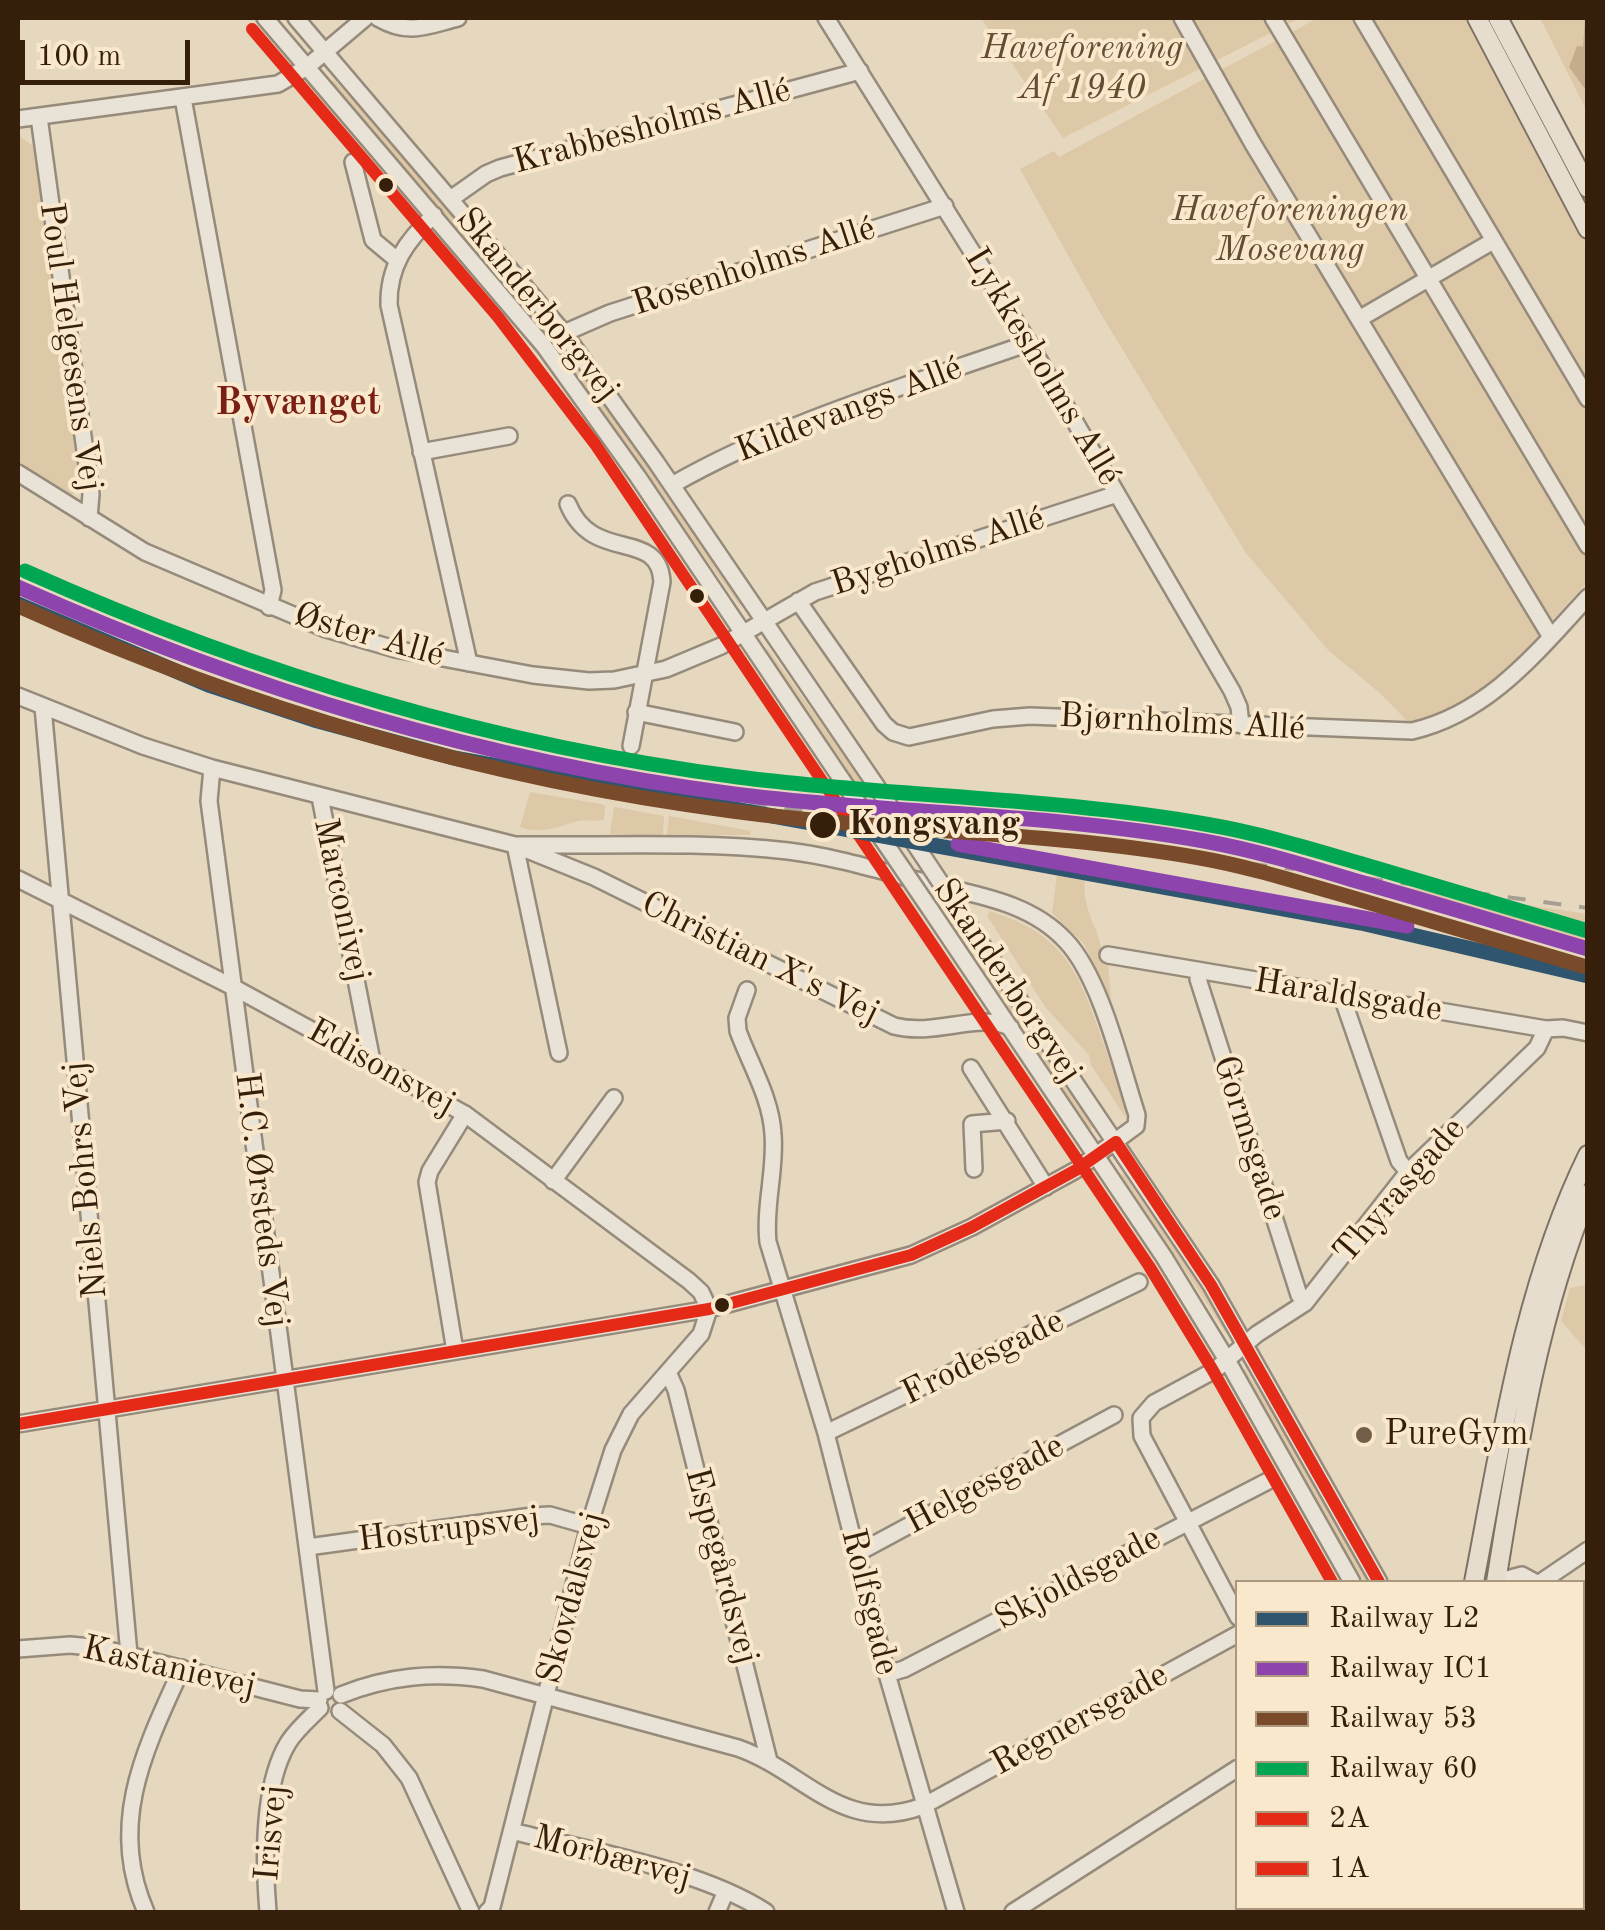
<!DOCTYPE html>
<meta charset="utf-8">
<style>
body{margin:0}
#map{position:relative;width:1605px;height:1930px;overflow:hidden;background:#e6d7bf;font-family:"Old Standard TT",serif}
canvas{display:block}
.frame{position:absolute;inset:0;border:20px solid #351e0a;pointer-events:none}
.legend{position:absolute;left:1235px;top:1580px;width:350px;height:330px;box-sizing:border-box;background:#f9e8cb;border:2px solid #ab977e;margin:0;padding:12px 18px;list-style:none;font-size:30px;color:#351e0a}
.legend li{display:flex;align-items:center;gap:20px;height:50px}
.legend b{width:50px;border:2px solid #ab977e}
.scale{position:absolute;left:20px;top:40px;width:170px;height:45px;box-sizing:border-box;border:5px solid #351e0a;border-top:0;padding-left:12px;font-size:30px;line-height:35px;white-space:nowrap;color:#351e0a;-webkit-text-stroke:8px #f9e8cb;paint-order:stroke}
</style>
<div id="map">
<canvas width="1605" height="1930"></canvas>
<div class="frame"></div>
<ul class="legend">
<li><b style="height:12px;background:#30556e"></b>Railway L2</li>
<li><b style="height:12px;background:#8e44ad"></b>Railway IC1</li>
<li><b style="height:12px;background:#7a4b2a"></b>Railway 53</li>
<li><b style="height:12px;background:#00a651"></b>Railway 60</li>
<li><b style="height:12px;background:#e52b18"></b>2A</li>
<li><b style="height:12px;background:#e52b18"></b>1A</li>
</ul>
<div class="scale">100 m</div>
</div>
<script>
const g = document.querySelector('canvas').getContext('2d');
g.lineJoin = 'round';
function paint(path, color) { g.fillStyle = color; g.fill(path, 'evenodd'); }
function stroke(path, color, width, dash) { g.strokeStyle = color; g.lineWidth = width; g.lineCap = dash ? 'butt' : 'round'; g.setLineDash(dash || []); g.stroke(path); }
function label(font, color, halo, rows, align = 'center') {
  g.font = font + ' "Old Standard TT",serif'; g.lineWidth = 8; g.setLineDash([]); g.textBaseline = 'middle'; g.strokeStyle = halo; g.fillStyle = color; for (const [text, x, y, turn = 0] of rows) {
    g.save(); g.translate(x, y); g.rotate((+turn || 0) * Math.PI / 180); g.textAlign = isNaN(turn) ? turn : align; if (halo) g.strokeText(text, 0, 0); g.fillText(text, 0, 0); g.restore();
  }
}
paint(new Path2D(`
 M981,18H1300L1063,138Z
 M1318,18H1357L1587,411V525L1574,534L1587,557V582L1502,675L1448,711L1408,722L1380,693L1329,651L1246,553L1098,309L1020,169L1054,151L1059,157Z
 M1371,18H1467L1587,246V387Z
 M1540,18H1587V111Z
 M334,80L402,153L557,335L744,603L740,606L549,341L330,83Z
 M18,135L33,146L82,487L72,495L18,461Z
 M768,649L868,789L861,794L764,651Z
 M530,792L601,804L605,806L604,820C595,822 586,819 578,821C559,826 542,835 520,827Z
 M614,807L664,816L663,836L610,834Z
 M669,816L751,831L750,835H667Z
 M1057,875L1085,881C1081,912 1103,931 1102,960L1108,962L1111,1000L1084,944L1052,913Z
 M1392,885L1587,914V943Z
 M943,907L950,908L1095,1127L1089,1130L942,913Z
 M989,911C1069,935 1081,978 1106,1051C1113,1072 1125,1096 1126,1118L1091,1065L1089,1055L1046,1008L988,917Z
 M1123,1173C1158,1226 1196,1276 1229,1330L1225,1332C1192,1278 1154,1228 1119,1175Z
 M1587,1285V1345L1584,1347L1561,1321L1570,1288Z
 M1245,1369L1309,1470L1371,1582H1365L1346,1555L1242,1371Z
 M1290,1908H1397V1912H1303Z`), '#ddc8a7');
paint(new Path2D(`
 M1577,46L1587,47V85L1585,89L1569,67Z`), '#c3ad8d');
stroke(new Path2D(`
 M1585,47L1587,18`), '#c3ad8d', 4);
const minor = new Path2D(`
 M265,18L544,346L638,477L842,780
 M296,18L564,333L656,462L875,784
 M378,18C409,36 426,26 458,18
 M826,18L1029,343L1232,691L1239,707L1241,725
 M1182,18L1253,144L1551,637
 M1273,18L1588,546
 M1362,18L1588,399
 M183,98L273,590L269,607
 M39,117L91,494L89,518
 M18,119L278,84L307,67L365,18
 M353,162L373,240L397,260
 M452,198L486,174L500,168L860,71
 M434,215C407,240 388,266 389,305L469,663
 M1359,319L1493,241
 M564,333L610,313L945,206
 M421,452L509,436
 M18,473L145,552L326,629L395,649L533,675L589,681L614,680L666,669L721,646L815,592L1117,494
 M672,485C782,422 909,385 1029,343
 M568,504C593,565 659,527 662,582L631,746
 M798,601L884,724L893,732L909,737L993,719L1030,716L1412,731C1489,713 1536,653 1588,597
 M18,696L143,746L212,768L515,845L594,877L894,1026C936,1037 980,1011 1011,1028
 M43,707L129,1654
 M636,712L735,732
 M212,768L209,801L326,1691
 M320,797L372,1061
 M515,845L559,1053
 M18,879L233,987L465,1114L689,1281L701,1292L709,1309L701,1334L631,1414L613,1450L589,1526L492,1907L487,1912
 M930,909L1164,1257L1227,1360L1352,1582
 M964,918L1211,1285L1379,1582
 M1108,955L1546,1029L1563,1028L1588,1033
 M1199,972L1198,979L1299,1295L1305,1303
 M747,990L737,1018L738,1031C750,1064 771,1098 773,1134C776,1170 764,1206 768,1242L826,1433L887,1674L956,1912
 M1341,994L1399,1161L1408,1172
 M971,1068L1046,1187
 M974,1169L972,1124L1007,1121
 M553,1181L614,1098
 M455,1351L427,1182L430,1171L465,1114
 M668,1372L676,1390L769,1761
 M18,1424L709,1309L911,1255L972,1227L1076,1170L1136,1126L1137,1115C1121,1066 1101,978 1066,941C1032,904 982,896 936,885C887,873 838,857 788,851C698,841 606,846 515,845
 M826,1433L1139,1282
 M308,1547L532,1516L550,1515L589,1526
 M856,1554L1114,1415
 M1496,1582L1522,1575L1535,1582
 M1541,1582L1588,1550
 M1238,1617L1142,1436L1141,1418L1154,1403L1215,1370L1257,1334L1305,1303L1408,1172L1537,1048L1546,1029
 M18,1649L70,1645L101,1648L300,1699L319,1700
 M1582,1657L1588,1664
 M887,1674L904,1669L1268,1481
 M341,1695C388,1676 433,1672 483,1679L738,1748C806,1772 842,1836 923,1806L1238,1634
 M340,1711L383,1745L409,1778L471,1912
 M512,1831C589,1851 700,1869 766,1912
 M1582,1888L1588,1895
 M1579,1908L1582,1912
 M146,1912C107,1824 145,1749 182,1668
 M268,1912C264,1864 262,1786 288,1743C296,1730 309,1719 320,1708
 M717,1912L726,1891
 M1013,1912L1238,1768`);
const major = new Path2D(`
 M1477,18L1588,229
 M1498,18L1588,188
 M1474,1582C1501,1442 1524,1285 1588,1155
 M1496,1582C1517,1452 1537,1317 1588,1194
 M1416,1912V1908
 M1438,1912V1908`);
stroke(minor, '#968b7b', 20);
stroke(major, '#7d7263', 22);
stroke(minor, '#e9e2d6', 15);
stroke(major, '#e6ddcf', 18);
stroke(new Path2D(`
 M713,800L1294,869
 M1365,878L1588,908`), '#a79f94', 4, [18, 18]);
const minorBridge = new Path2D(`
 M842,780L930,909
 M875,784L964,918`);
stroke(minorBridge, '#968b7b', 20, []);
stroke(minorBridge, '#e9e2d6', 15);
stroke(new Path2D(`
 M1116,1142L1211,1285L1379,1582
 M18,1424L709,1309L911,1255L972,1227L1076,1170L1116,1142`), '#e52b18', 12);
stroke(new Path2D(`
 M252,29L498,317L595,444L1149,1266L1212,1369L1332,1582`), '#e52b18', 12);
stroke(new Path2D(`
 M18,604L211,686L314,720L454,758L1361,923L1588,976`), '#30556e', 15);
stroke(new Path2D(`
 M18,587C249,690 483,761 734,794C890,814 1049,813 1204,841C1254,850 1304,865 1353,880C1432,902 1509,926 1588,949
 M958,844L1407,926`), '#8e44ad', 15);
stroke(new Path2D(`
 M18,606C246,708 484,779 732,811C888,832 1046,831 1200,858C1251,867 1300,883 1350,897C1428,920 1505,943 1583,966`), '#7a4b2a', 15);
stroke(new Path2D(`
 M25,571C253,673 490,745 738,777C893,797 1051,797 1205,824C1259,833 1311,849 1362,864C1437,886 1512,909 1588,931`), '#00a651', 15);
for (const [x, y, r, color] of [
 [386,185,9,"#351e0a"],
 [697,596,9,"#351e0a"],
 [823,825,15,"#351e0a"],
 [722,1305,9,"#351e0a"],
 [1364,1435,10,"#735f49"]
]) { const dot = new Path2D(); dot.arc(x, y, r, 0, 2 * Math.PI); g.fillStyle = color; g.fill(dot); stroke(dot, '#f9e8cb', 4); }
label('italic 35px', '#654d33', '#f9e8cb', [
 ["Haveforening",1082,49],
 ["Af 1940",1082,89],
 ["Haveforeningen",1290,211],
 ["Mosevang",1290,251]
]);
label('35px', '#351e0a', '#f9e8cb', [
 ["Krabbesholms Allé",652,127,-15],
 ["Rosenholms Allé",754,267,-18],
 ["Skanderborgvej",537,305,51],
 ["Poul Helgesens Vej",70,347,82],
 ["Lykkesholms Allé",1042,367,59],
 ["Kildevangs Allé",849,410,-21],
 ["Bygholms Allé",938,552,-18],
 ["Øster Allé",369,636,16],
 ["Bjørnholms Allé",1182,723,3],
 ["Marconivej",341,900,78],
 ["Christian X's Vej",760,959,26],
 ["Skanderborgvej",1007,981,56],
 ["Haraldsgade",1348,996,9],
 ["Edisonsvej",381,1068,29],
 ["Gormsgade",1249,1138,72],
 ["Niels Bohrs Vej",86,1180,-95],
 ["Thyrasgade",1400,1191,-49],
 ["H.C. Ørsteds Vej",261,1200,83],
 ["Frodesgade",983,1358,-26],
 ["Helgesgade",985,1485,-28],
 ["Hostrupsvej",449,1530,-7],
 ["Espegårdsvej",721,1566,75],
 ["Skjoldsgade",1078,1579,-28],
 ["Skovdalsvej",572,1598,-75],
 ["Rolfsgade",869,1602,76],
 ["Kastanievej",169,1668,13],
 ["Regnersgade",1080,1720,-29],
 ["Irisvej",272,1833,-85],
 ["Morbærvej",612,1858,15]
]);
label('bold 35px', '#351e0a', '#f9e8cb', [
 ["Kongsvang",848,825]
], 'left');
label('35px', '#351e0a', '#f9e8cb', [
 ["PureGym",1384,1435]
], 'left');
label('bold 38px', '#7a1f14', '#f9e8cb', [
 ["Byvænget",298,404]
]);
</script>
